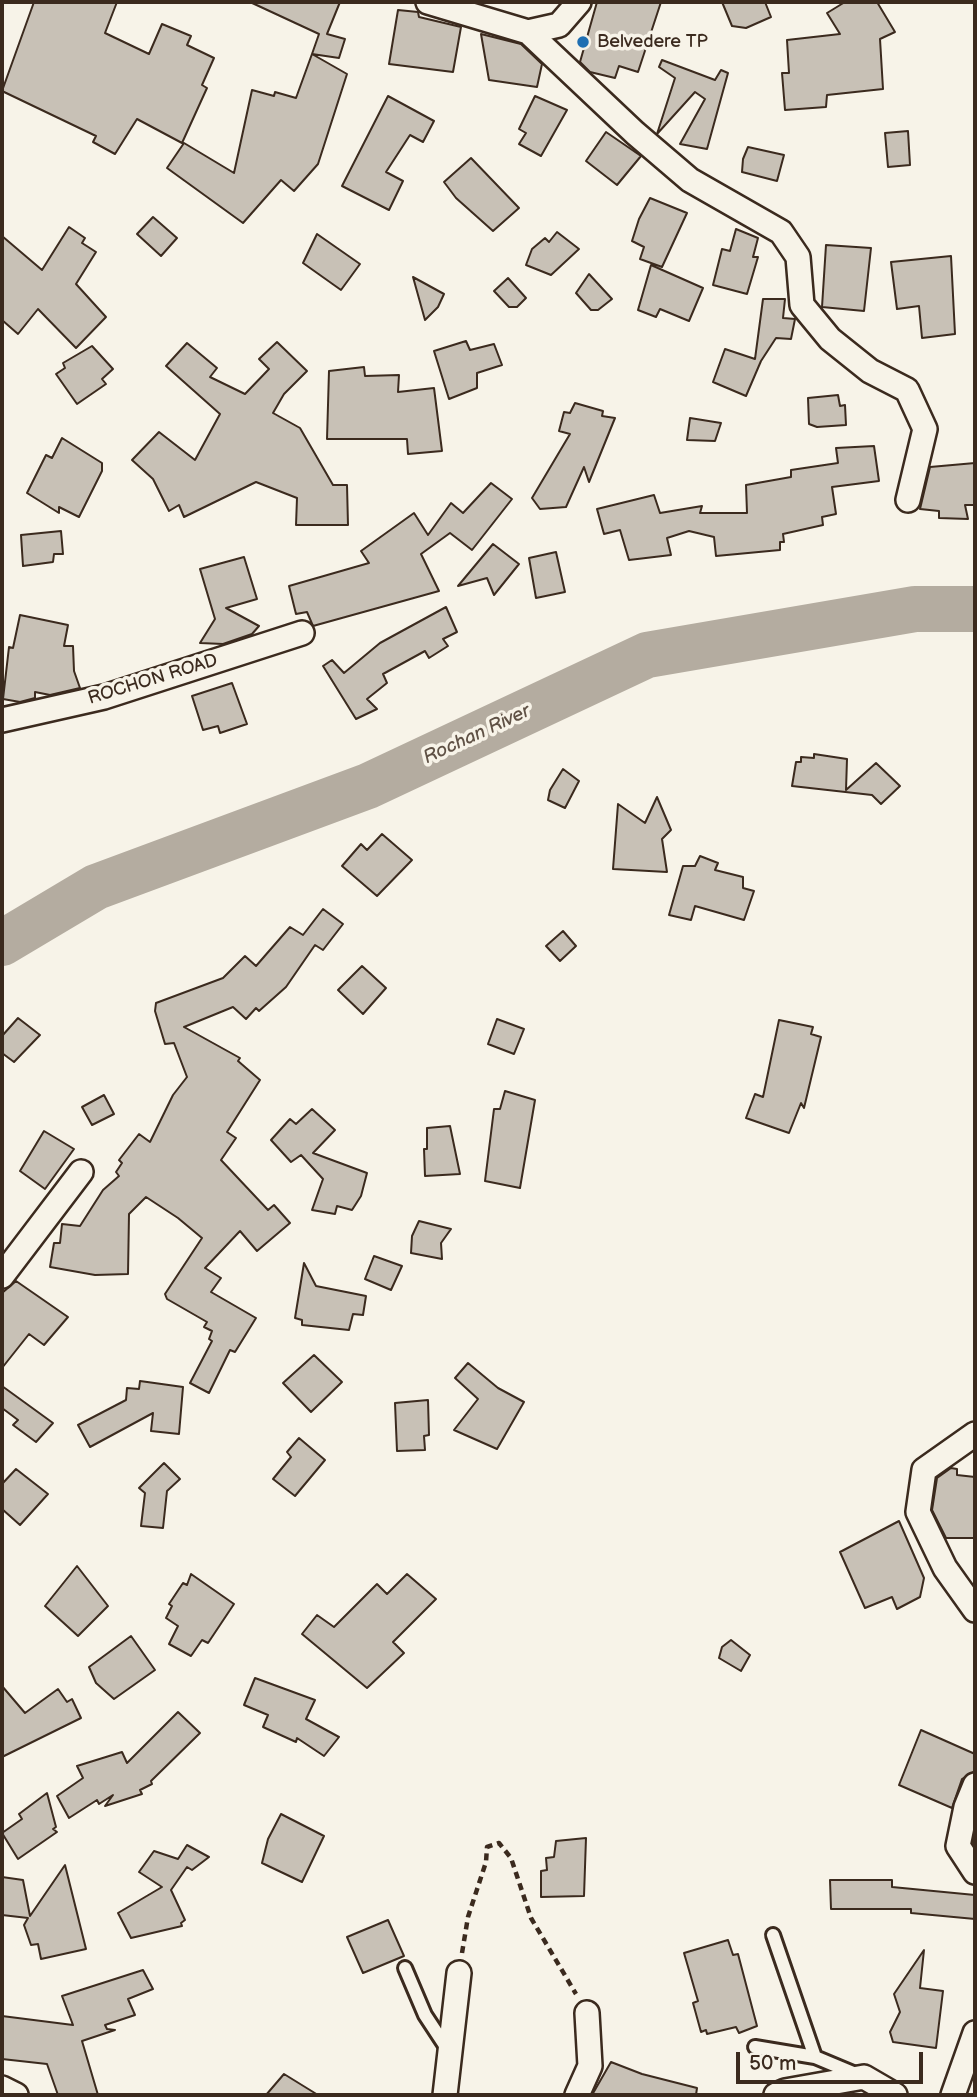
<!DOCTYPE html>
<style>
body{margin:0}
#map{position:relative;width:977px;height:2097px;overflow:hidden;background:#f7f3e8;font-family:"Balsamiq Sans",sans-serif}
canvas{display:block}
.frame{position:absolute;inset:0;border:4px solid #3b2a1e;pointer-events:none}
.scale{position:absolute;left:736px;top:2052px;width:187px;height:32px;box-sizing:border-box;border:4px solid #3b2a1e;border-top:0;padding-left:9px;font-size:21px;line-height:24px;white-space:nowrap;color:#3b2a1e;-webkit-text-stroke:5px #f7f3e8;paint-order:stroke}
</style>
<div id="map">
<canvas width="977" height="2097"></canvas>
<div class="frame"></div>
<div class="scale">50 m</div>
</div>
<script>
const g = document.querySelector('canvas').getContext('2d');
g.lineJoin = 'round';
function stroke(path, color, width, dash) { g.strokeStyle = color; g.lineWidth = width; g.lineCap = dash ? 'butt' : 'round'; g.setLineDash(dash || []); g.stroke(path); }
function paint(path, color) { g.fillStyle = color; g.fill(path, 'evenodd'); }
function label(font, color, halo, rows, align = 'center') {
  g.font = font + ' "Balsamiq Sans",sans-serif'; g.lineWidth = 7; g.setLineDash([]); g.textBaseline = 'middle'; g.strokeStyle = halo; g.fillStyle = color; for (const [text, x, y, turn = 0] of rows) {
    g.save(); g.translate(x, y); g.rotate((+turn || 0) * Math.PI / 180); g.textAlign = isNaN(turn) ? turn : align; if (halo) g.strokeText(text, 0, 0); g.fillText(text, 0, 0); g.restore();
  }
}
stroke(new Path2D(`
 M2,943L96,887L368,786L647,655L915,609H975`), '#b4aca0', 46);
const building = new Path2D(`
 M34,2H117L105,33L149,54L162,24L191,36L187,45L214,58L202,85L207,88L182,143L137,119L115,154L93,142L96,136L2,91Z
 M250,2H340L327,34L345,39L339,58L312,54L319,34Z
 M597,2H661L638,72L619,66L615,78L590,72L580,62Z
 M722,2H765L771,17L746,28L732,26Z
 M845,2H877L895,32L880,39L883,89L827,95L826,107L785,110L782,73H789L787,40L840,34L827,13Z
 M398,10L418,12L419,17L461,27L453,72L389,64Z
 M481,34L521,44L542,64L537,87L489,80Z
 M312,54L347,74L318,164L294,191L281,180L243,223L167,168L184,143L234,173L252,90L274,96L275,92L296,98Z
 M662,60L715,80L721,70L728,73L707,149L680,144L705,99L695,92L657,134L675,78L659,67Z
 M388,96L434,121L423,142L410,135L386,172L403,181L389,210L342,186Z
 M535,96L567,110L541,156L519,144L526,133L519,129Z
 M908,131L910,165L888,167L885,133Z
 M606,132L641,156L617,185L586,161Z
 M748,147L784,155L777,181L742,172L743,159Z
 M471,158L519,208L493,231L456,198L444,182Z
 M650,198L687,213L662,267L640,259L644,247L632,241L639,219Z
 M153,217L177,238L161,256L137,234Z
 M69,227L85,238L82,243L96,252L76,284L106,317L76,348L38,309L18,334L2,320V236L42,270Z
 M736,229L758,238L753,257H758L747,294L713,285L722,249L730,251Z
 M557,232L579,249L551,275L526,265L532,249L545,238L549,242Z
 M317,234L360,264L341,290L303,263Z
 M826,245L871,248L864,311L822,307Z
 M951,256L955,334L922,338L919,306L897,309L891,262Z
 M651,265L703,288L689,321L660,309L656,317L638,310Z
 M589,274L612,299L598,310H591L576,293Z
 M413,277L444,294L438,307L425,320Z
 M508,278L526,298L517,307H509L494,291Z
 M763,299H785L783,318L795,319L791,339L776,338L761,361L746,396L713,382L725,349L755,359Z
 M466,341L470,350L494,344L502,365L477,373V388L449,399L434,351Z
 M277,342L307,371L284,394L273,413L300,428L333,485H347L348,525H296L297,498L256,482L184,517L179,505L169,511L153,479L132,460L159,432L195,460L220,414L166,366L187,343L217,368L210,377L245,394L269,369L259,359Z
 M92,346L113,369L102,379L106,384L77,404L56,374L65,368L63,363Z
 M364,367L365,376L399,375L398,392L434,388L442,451L408,454L407,439H327L329,371Z
 M838,395L840,406L845,405L846,425L817,427L809,424L808,398Z
 M575,403L603,411L602,416L615,418L589,482L584,467L566,507L540,509L532,498L570,434L559,431L564,412L570,413Z
 M690,418L721,423L715,441L687,440Z
 M62,438L102,463V471L79,517L59,507V513L27,493L46,455L52,458Z
 M874,446L879,481L832,487L836,514L822,517L823,525L783,534L784,542H780V550L716,556L714,537L689,531L667,538L671,555L629,560L620,530L604,534L597,509L654,495L660,513L702,506L700,513H747L746,485L791,477V470L838,463L836,448Z
 M975,463V505H965L968,519L939,518V511L920,509L930,467Z
 M491,483L512,499L472,550L450,533L421,554L439,591L313,626L307,612L296,614L289,586L369,563L361,551L414,513L428,535L451,503L463,513Z
 M61,531L63,554H54L53,562L23,566L21,535Z
 M493,544L519,564L494,595L487,578L458,586Z
 M556,552L565,592L536,598L529,558Z
 M244,557L257,599L226,608L259,626L252,634L223,644L200,643L215,619L200,569Z
 M446,607L457,632L443,639L448,646L429,658L425,651L383,674L387,683L367,699L377,709L356,719L323,666L332,660L344,673L380,643Z
 M20,615L68,625L64,646H73L74,671L80,688L50,695L35,692V698L20,702L3,699L9,647L13,648Z
 M232,683L247,724L220,733L218,726L203,730L192,696Z
 M814,754L847,759L846,790L876,763L900,786L881,804L872,795L792,786L796,762H801V757L814,758Z
 M563,769L579,781L565,808L548,800L550,790Z
 M657,797L671,830L662,839L667,872L613,869L618,804L645,823Z
 M382,834L412,860L377,896L342,866L361,844L367,850Z
 M700,856L718,863L715,870L743,877V888L754,891L744,920L695,906L691,920L669,915L683,866H695Z
 M323,909L343,924L323,950L315,945L286,987L259,1011L256,1008L246,1019L233,1007L184,1027L240,1058L238,1061L260,1080L227,1132L236,1138L221,1160L268,1210L274,1205L290,1223L257,1251L240,1231L205,1268L221,1278L211,1292L256,1318L235,1352L230,1350L209,1393L190,1383L212,1341L209,1339L212,1331L204,1327L207,1322L167,1299L165,1294L202,1238L178,1218L146,1197L129,1214L128,1274L95,1275L50,1267L54,1243H60L62,1224L80,1226L103,1190L119,1176L116,1172L122,1163L119,1160L139,1134L150,1142L173,1095L187,1077L174,1043L165,1044L155,1011L156,1003L223,978L245,956L256,966L290,927L303,935Z
 M563,931L576,946L560,961L546,946Z
 M362,966L386,988L363,1014L338,990Z
 M18,1018L40,1035L14,1062L2,1053V1036Z
 M497,1019L524,1029L514,1054L488,1044Z
 M779,1020L813,1027L811,1034L821,1037L804,1108L801,1103L789,1133L746,1118L755,1094L763,1097Z
 M505,1091L535,1100L520,1188L485,1181L494,1109H500Z
 M104,1095L114,1114L92,1125L82,1107Z
 M312,1109L335,1130L313,1153L367,1173L361,1196L352,1210L337,1206L335,1214L312,1210L323,1179L301,1155L291,1162L271,1140L290,1119L296,1124Z
 M450,1126L460,1174L425,1176L424,1149H427V1128Z
 M44,1131L74,1149L45,1189L20,1171Z
 M419,1221L451,1229L441,1243L442,1259L411,1253L412,1236Z
 M374,1256L402,1266L391,1290L365,1279Z
 M304,1263L316,1286L366,1296L363,1315L353,1314L349,1330L302,1325V1320L295,1318Z
 M16,1281L68,1317L44,1345L29,1334L2,1368V1293Z
 M314,1355L342,1382L311,1412L283,1383Z
 M468,1363L498,1388L524,1402L497,1449L454,1430L478,1399L455,1378Z
 M140,1381L183,1387L179,1434L151,1431L153,1413L90,1447L78,1425L126,1400L127,1388L139,1389Z
 M2,1386L53,1423L36,1442L13,1425L18,1420L2,1408Z
 M428,1400L429,1435L424,1436L425,1450L397,1451L395,1403Z
 M299,1438L325,1460L295,1496L273,1479L291,1457L287,1452Z
 M164,1463L180,1479L167,1491L163,1528L141,1526L145,1493L139,1488Z
 M951,1468L957,1469V1475L975,1477V1538H946L932,1510L937,1478Z
 M16,1469L48,1494L20,1525L2,1509V1484Z
 M899,1521L924,1578L920,1597L897,1609L892,1597L865,1608L840,1552Z
 M77,1566L108,1606L78,1636L45,1606Z
 M191,1574L234,1604L208,1643L202,1640L191,1656L169,1644L178,1626L166,1618L172,1606L169,1604L183,1583L187,1585Z
 M407,1574L436,1599L393,1642L404,1653L367,1688L302,1634L317,1615L334,1627L377,1584L387,1594Z
 M131,1636L155,1670L114,1699L96,1683L89,1667Z
 M731,1640L750,1655L741,1671L719,1658L722,1647Z
 M255,1678L315,1700L306,1719L339,1737L324,1756L297,1738L296,1742L263,1727L268,1715L244,1705Z
 M2,1686L25,1713L58,1689L67,1702L72,1699L81,1718L2,1757Z
 M178,1712L200,1733L151,1781L152,1784L140,1790L142,1794L105,1806L113,1795L99,1804L97,1800L69,1818L57,1796L83,1778L77,1766L122,1752L127,1763Z
 M921,1730L975,1754V1771L962,1779L952,1808L899,1785Z
 M47,1793L56,1827L53,1829L57,1832L18,1859L2,1833L22,1819L19,1814Z
 M281,1814L324,1836L302,1882L262,1863L268,1839Z
 M586,1838L584,1896L541,1897V1871L547,1870L546,1858L554,1857L556,1841Z
 M187,1845L209,1857L192,1870L187,1867L171,1890L185,1920L181,1923L182,1926L131,1938L118,1913L162,1887L139,1872L154,1851L178,1859Z
 M65,1865L86,1949L41,1959L38,1944L31,1945L24,1925L28,1918L2,1915V1877L23,1880L30,1916Z
 M830,1880H892V1887L975,1895V1919L911,1913V1909H831Z
 M388,1920L404,1956L363,1973L347,1937Z
 M728,1940L733,1955L738,1954L757,2026L739,2033L736,2027L707,2034L706,2030L701,2032L693,2003L698,2001L684,1953Z
 M924,1950L920,1988L943,1991L936,2048L893,2042L890,2032L900,2012L894,1994Z
 M143,1970L153,1989L128,1999L135,2015L105,2025L107,2029L115,2030L82,2041L98,2095H58L47,2064L2,2059V2016L73,2025L62,1996Z
 M611,2062L642,2074L697,2088L696,2095H592Z
 M284,2074L318,2095H266Z`);
paint(building, '#c8c1b6');
stroke(building, '#3b2a1e', 2);
const service = new Path2D(`
 M773,1935L815,2057
 M405,1968L425,2015L448,2050
 M755,2047L815,2057L858,2075`);
const minor = new Path2D(`
 M428,2L528,32L559,25L579,2
 M528,32L635,133L690,180L781,232L798,257L802,305L830,339L870,371L907,390L925,429L908,500
 M2,720L104,697L302,633
 M2,1276L81,1172
 M975,1434L924,1470L918,1512L945,1568L975,1610
 M975,1785L966,1807L958,1846L975,1872
 M2,2088L16,2095
 M445,2095L459,1973
 M577,2095L590,2066L587,2013
 M776,2095L785,2091L864,2077L895,2095
 M953,2095L975,2033`);
stroke(service, '#3b2a1e', 18);
stroke(minor, '#3b2a1e', 28);
stroke(new Path2D(`
 M462,1953L468,1917L486,1862L487,1847L499,1843L511,1858L531,1918L576,1994`), '#3b2a1e', 4.5, [7, 5]);
stroke(service, '#f7f3e8', 12);
stroke(minor, '#f7f3e8', 23);
for (const [x, y, r, color] of [
 [583,42,7,"#1f6fb2"]
]) { const dot = new Path2D(); dot.arc(x, y, r, 0, 2 * Math.PI); g.fillStyle = color; g.fill(dot); stroke(dot, '#f7f3e8', 2.5); }
label('18px', '#3b2a1e', '#f7f3e8', [
 ["Belvedere TP",597,42]
], 'left');
label('18px', '#3b2a1e', '#f7f3e8', [
 ["ROCHON ROAD",153,680,-17]
]);
label('italic 19px', '#5f5145', '#f7f3e8', [
 ["Rochan River",477,735,-25]
]);
</script>
